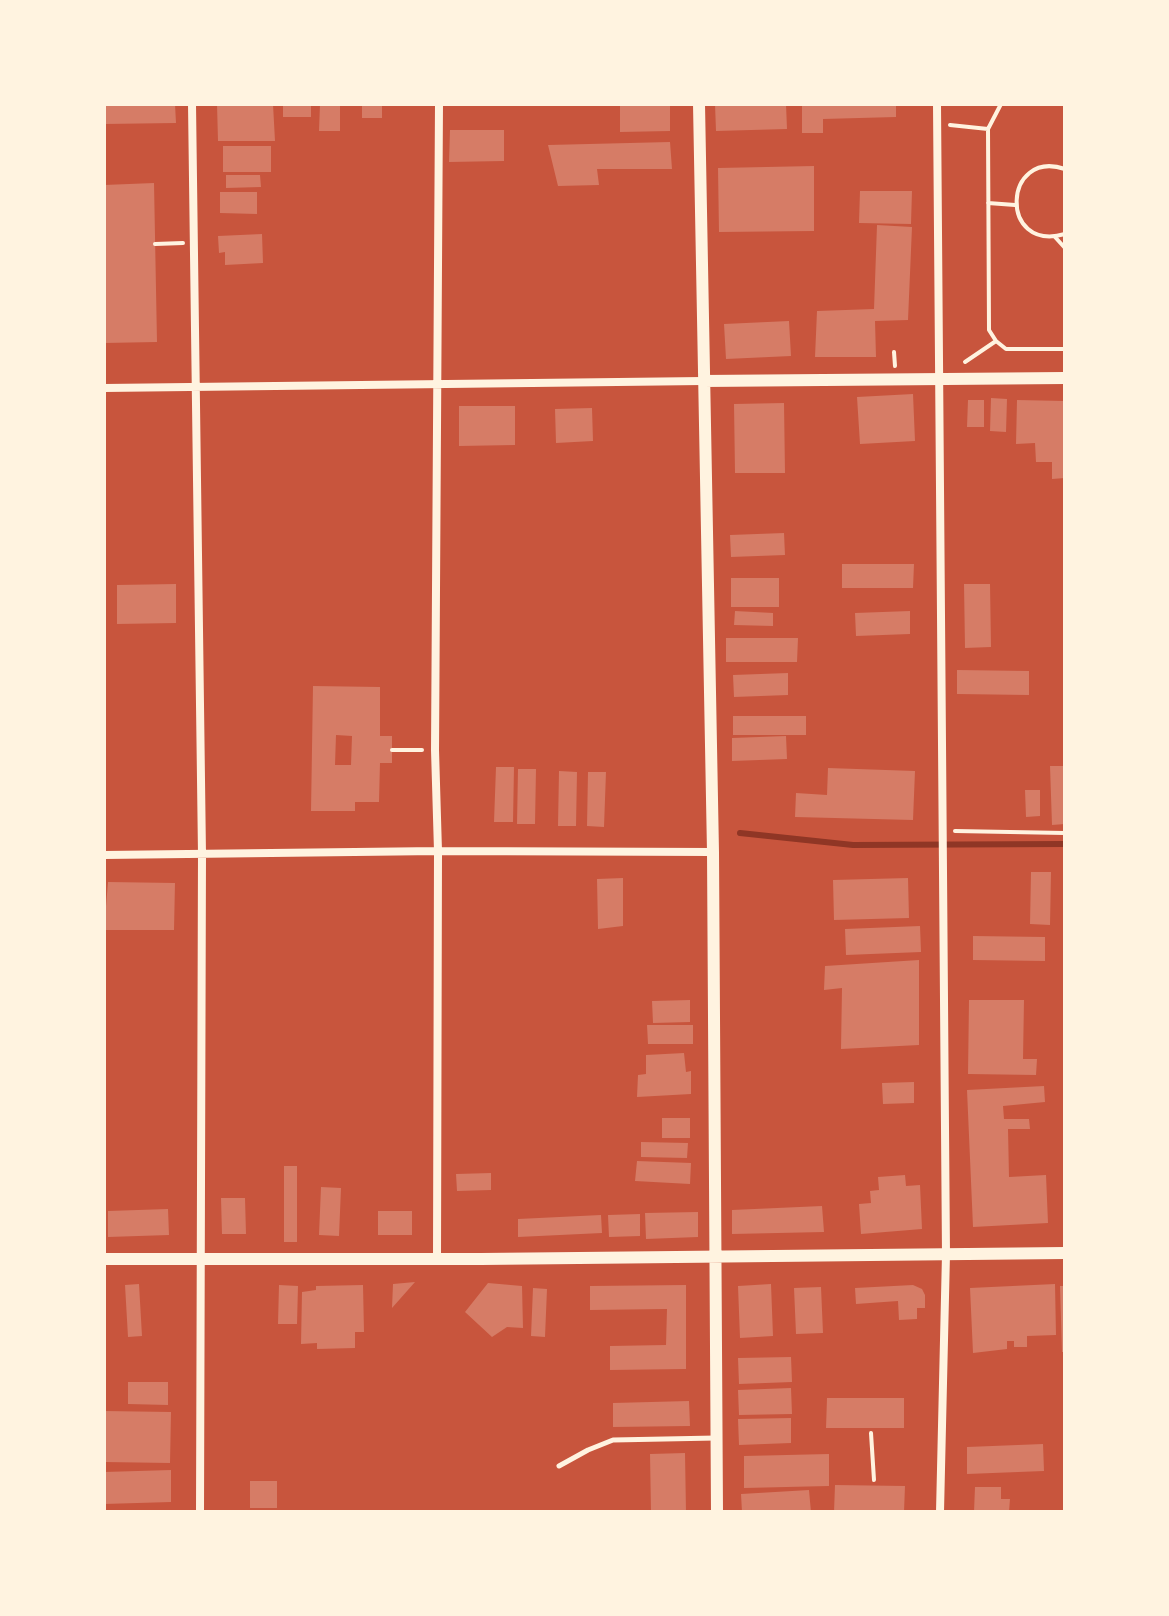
<!DOCTYPE html>
<style>
body{margin:0}
#map{position:relative;width:1169px;height:1616px;overflow:hidden;background:#c8553d;font-family:"Varela Round",sans-serif}
canvas{display:block}
.frame{position:absolute;inset:0;border:106px solid #fff3e0;pointer-events:none}
</style>
<div id="map">
<canvas width="1169" height="1616"></canvas>
<div class="frame"></div>
</div>
<script>
const g = document.querySelector('canvas').getContext('2d');
g.lineJoin = 'round';
function stroke(path, color, width, dash) { g.strokeStyle = color; g.lineWidth = width; g.lineCap = dash ? 'butt' : 'round'; g.setLineDash(dash || []); g.stroke(path); }
function paint(path, color) { g.fillStyle = color; g.fill(path, 'evenodd'); }
stroke(new Path2D(`
 M740,833L853,845L1065,844`), '#8f3625', 6);
paint(new Path2D(`
 M104,104H175L176,123L104,124Z
 M217,104H273L275,141H218Z
 M283,104H311V117H283Z
 M320,104H340V131H319Z
 M362,104H382V118H362Z
 M620,104H670V131L620,132Z
 M715,104H786L787,129L716,131Z
 M802,104H896V117L823,119V133H802Z
 M450,130H504V161L449,162Z
 M670,142L672,169H597L599,185L558,186L548,145Z
 M223,146H271V172H223Z
 M814,166V231L719,232L718,168Z
 M226,175H260L261,187L226,188Z
 M154,183L157,342L104,343V185Z
 M860,191H912L911,224L859,223Z
 M220,192H257V214L220,213Z
 M877,225L912,227L908,320L875,321L876,357H815L817,311L874,309Z
 M262,234L263,263L225,265V252L219,253L218,236Z
 M789,321L791,356L726,359L724,324Z
 M913,394L915,441L860,444L857,397Z
 M991,398L1007,399L1006,432L990,431Z
 M968,400H984V427H967Z
 M1017,400L1065,401V478L1052,479V462H1036L1035,443L1016,444Z
 M784,403L785,473H735L734,404Z
 M459,406H515V445L459,446Z
 M592,408L593,441L556,443L555,409Z
 M784,533L785,555L731,557L730,535Z
 M842,564H914L913,588H842Z
 M731,578H779V607H731Z
 M176,584V623L117,624V585Z
 M964,584H990L991,647L965,648Z
 M735,611L773,613V626L734,625Z
 M910,611V634L856,636L855,613Z
 M726,638H798L797,662H726Z
 M957,670L1029,671V695L957,694Z
 M788,673V695L734,697L733,675Z
 M313,686L380,687V736H392V763H380L379,802H355V811H311ZM336,735L352,736L351,765H335Z
 M733,716H806V735H733Z
 M786,736L787,759L732,761V738Z
 M1050,766H1065V824L1052,825Z
 M496,767H514L513,822H494Z
 M828,768L915,771L913,820L795,817L796,793L827,795Z
 M518,769H536L535,824H517Z
 M559,771L577,772L576,826H558Z
 M588,772H606L604,827L587,826Z
 M1025,790H1040V816L1026,817Z
 M1031,872H1051L1050,925L1030,924Z
 M623,878V926L598,929L597,879Z
 M908,878L909,918L834,920L833,880Z
 M108,882L175,883L174,930H104Z
 M920,926L921,952L846,955L845,929Z
 M973,936L1045,937V961L973,960Z
 M919,960V1045L841,1049L842,988L824,990L825,966Z
 M690,1000V1022L653,1023L652,1001Z
 M969,1000H1024L1023,1059H1037L1036,1075L968,1074Z
 M647,1025H693V1044H648Z
 M684,1053L686,1072L691,1071V1094L637,1097L638,1075L646,1074V1055Z
 M914,1082V1103L883,1104L882,1083Z
 M1044,1086L1045,1102L1003,1106L1004,1119H1029L1030,1129H1008L1009,1177L1046,1175L1048,1223L973,1227L967,1090Z
 M662,1118H690V1138H662Z
 M641,1142L688,1143L687,1158L641,1157Z
 M637,1161L691,1163L690,1184L635,1181Z
 M284,1166H297V1242H284Z
 M491,1173V1190L457,1191L456,1174Z
 M905,1175L906,1186L920,1185L922,1229L861,1234L859,1204L871,1203L870,1191L879,1190L878,1177Z
 M321,1187L341,1188L339,1236L319,1235Z
 M221,1198H245L246,1234H222Z
 M822,1206L824,1232L732,1234V1210Z
 M168,1209L169,1235L108,1237V1211Z
 M378,1211H412V1235H378Z
 M698,1212V1237L646,1239L645,1213Z
 M640,1214V1236L609,1237L608,1215Z
 M601,1215L602,1233L518,1237V1219Z
 M415,1282L392,1308L393,1284Z
 M488,1283L522,1286L523,1328L507,1327L492,1337L465,1312Z
 M139,1284L142,1336L128,1337L125,1285Z
 M771,1284L773,1336L740,1338L738,1286Z
 M1055,1284L1056,1335L1027,1336V1347H1014V1341H1007V1349L973,1353L970,1288Z
 M279,1285L298,1286L297,1324H278Z
 M363,1285L364,1332H355V1348L317,1349V1343L301,1344L302,1292L316,1290V1286Z
 M686,1285V1369L610,1370V1346L666,1345L667,1309L590,1310V1286Z
 M913,1285L922,1289L925,1295V1308H917V1319L899,1320L898,1301L856,1304L855,1288Z
 M1060,1286H1065V1352H1062Z
 M821,1287L823,1333L796,1334L794,1288Z
 M533,1288L547,1289L545,1337L531,1336Z
 M791,1357L792,1382L739,1384L738,1358Z
 M128,1382H168V1405L128,1404Z
 M791,1388L792,1414L739,1415L738,1390Z
 M827,1398H904V1428H826Z
 M689,1401L690,1426L613,1427V1403Z
 M104,1411L171,1412L170,1463L104,1462Z
 M791,1418V1443L739,1445L738,1419Z
 M1043,1444L1044,1471L967,1474V1447Z
 M685,1453L686,1512H651L650,1454Z
 M829,1454V1486L744,1488V1456Z
 M171,1470V1502L104,1504V1472Z
 M250,1481H277V1508H250Z
 M835,1485L905,1486L904,1512H834Z
 M975,1487H1001V1499H1010L1009,1512H974Z
 M809,1490L811,1512H742L741,1494Z`), '#d67c66');
stroke(new Path2D(`
 M1001,104L988,129L989,330L996,341L1006,349H1065
 M950,125L988,129
 M1065,169C1003,148 998,253 1065,234
 M988,203L1015,205
 M1055,237L1065,248
 M155,244L183,243
 M894,352L895,366
 M965,362L996,341
 M392,750H422
 M955,831L1065,833
 M871,1433L874,1480`), '#fff3e0', 4);
stroke(new Path2D(`
 M559,1466L588,1450L613,1440L716,1438`), '#fff3e0', 5);
stroke(new Path2D(`
 M192,104L202,854L200,1512
 M937,104L946,1254L940,1512
 M104,388L703,381
 M104,855L438,851L713,852
 M437,1258L438,851L435,750L439,104`), '#fff3e0', 8);
stroke(new Path2D(`
 M699,104L713,852L717,1512
 M703,381L1065,378
 M104,1259H481L1065,1253`), '#fff3e0', 12);
</script>
